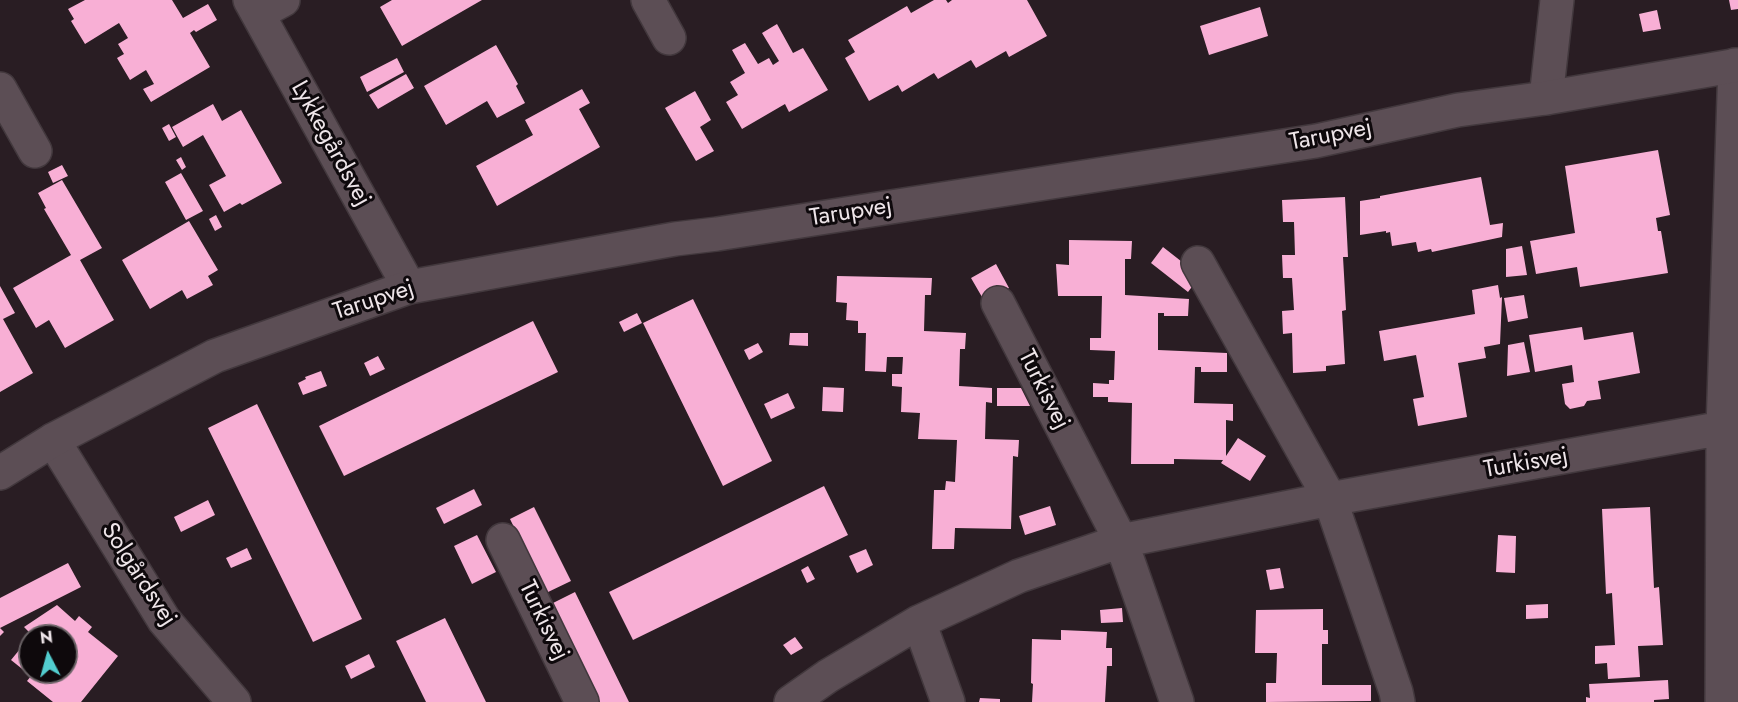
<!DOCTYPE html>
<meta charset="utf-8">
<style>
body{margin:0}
#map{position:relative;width:1738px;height:702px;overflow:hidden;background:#291d23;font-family:Jost,sans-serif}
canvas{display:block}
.north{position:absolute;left:18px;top:624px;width:60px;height:60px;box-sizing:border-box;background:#0e090c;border:2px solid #686164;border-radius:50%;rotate:354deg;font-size:16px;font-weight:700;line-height:24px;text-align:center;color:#eee5e9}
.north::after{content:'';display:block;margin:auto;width:21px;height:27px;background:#52cdcf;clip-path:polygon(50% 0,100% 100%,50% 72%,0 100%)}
</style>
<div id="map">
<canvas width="1738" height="702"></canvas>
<div class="north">N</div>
</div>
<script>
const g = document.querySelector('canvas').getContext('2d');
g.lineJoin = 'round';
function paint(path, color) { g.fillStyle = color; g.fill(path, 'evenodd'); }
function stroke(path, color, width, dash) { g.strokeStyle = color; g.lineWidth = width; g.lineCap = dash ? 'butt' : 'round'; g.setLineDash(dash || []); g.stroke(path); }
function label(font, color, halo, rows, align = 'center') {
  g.font = font + ' Jost,sans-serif'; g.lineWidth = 6; g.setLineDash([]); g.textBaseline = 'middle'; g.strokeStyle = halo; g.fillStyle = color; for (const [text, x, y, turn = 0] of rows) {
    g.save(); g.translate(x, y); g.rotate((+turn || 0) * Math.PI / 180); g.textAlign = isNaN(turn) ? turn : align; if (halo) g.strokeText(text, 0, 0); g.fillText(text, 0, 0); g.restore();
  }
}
paint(new Path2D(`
 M85,0H172L183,18L208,4L217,20L196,32L194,30L190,33L210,67L151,102L143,89L154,84L146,70L130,80L117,58L124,54L118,44L128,38L119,23L85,44L71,21L74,19L68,9Z
 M392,0H482L402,46L380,7Z
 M934,0H946L948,3L952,0H1027L1047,36L1009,57L1006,51L976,68L971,60L938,79L934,73L902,92L898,85L869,101L845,58L855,52L848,40L907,6L911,13Z
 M1729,0H1738V9L1731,10Z
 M1260,7L1268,36L1209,55L1200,26Z
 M1657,10L1661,29L1643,32L1639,14Z
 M777,24L793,53L803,48L828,90L789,112L785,104L742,129L726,102L738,95L730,82L745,73L732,50L745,43L758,64L769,58L773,65L779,61L762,33Z
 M496,45L518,84L516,86L525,103L497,118L487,101L446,125L424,86Z
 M397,58L404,72L367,92L360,77Z
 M406,74L414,88L378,109L369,95Z
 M582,89L590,103L579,109L600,147L497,206L476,166L533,135L525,120Z
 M695,91L711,120L700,127L714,151L696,161L665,108Z
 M213,104L222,121L241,110L282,183L242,205L240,203L224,212L209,185L226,176L203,135L183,147L172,127Z
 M169,124L176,137L169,141L162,128Z
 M1658,150L1670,215L1656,218L1658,231H1661L1668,273L1580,287L1577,267L1536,274L1530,241L1575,233L1565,166Z
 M181,157L186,167L182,170L176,160Z
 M62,165L68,176L53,183L48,172Z
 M181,173L203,211L186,220L165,182Z
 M1481,177L1490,225L1503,223L1502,237L1432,252L1431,249L1418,252L1416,242L1392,246L1390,232L1386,233V231L1360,235V201L1380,198V196Z
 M62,180L102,248L80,260L114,320L65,348L49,320L36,328L13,288L71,255L44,209L46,208L38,193Z
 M1345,197L1348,257H1343L1346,310L1342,311L1345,364L1326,366V371L1293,373L1292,333L1283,334L1282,311L1294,310L1292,278H1283L1282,255H1295L1294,222H1283L1282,200Z
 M216,215L222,227L215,231L209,219Z
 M189,221L218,270L208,276L213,285L187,299L182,290L150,309L122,260Z
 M1069,240L1132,241L1131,259H1125V295L1189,299L1188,316H1164V313H1158V350L1227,353V372H1201V367H1195L1194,403L1233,404V421L1226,420V456L1238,438L1266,456L1250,481L1221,463L1223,460L1174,459V464H1131L1132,403L1108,402V397H1093V383L1109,384V380H1114L1115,351L1090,350V338H1101L1102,296H1058L1056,264L1069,265Z
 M1522,246L1527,275L1506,277V249Z
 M1163,247L1200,276L1188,292L1151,263Z
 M996,264L1009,288L994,297L991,292L982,297L971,278Z
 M837,276L932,278L931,295H925L924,331L966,333L965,349H960L959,386L992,388V403L986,402L985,439L1019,440L1018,457L1013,456L1011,529L955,528L954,549H932L934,490H945L946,481L955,482L957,440L918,439L920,413L901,412L902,387L892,386V374H902L903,357H887L886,372L865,371L866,333H858V321L846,320L847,303L836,302Z
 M1498,285L1500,298L1502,297L1500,344L1484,347L1486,358L1458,363L1467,417L1418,426L1413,399L1424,397L1416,355L1384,361L1379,331L1475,314L1472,290Z
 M0,286L15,313L3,319L33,373L0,392Z
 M1524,295L1528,318L1508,322L1504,298Z
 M693,299L772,461L723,486L643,323Z
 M637,313L642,323L624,332L619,322Z
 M533,321L558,372L344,476L319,426Z
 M1582,327L1584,340L1633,332L1640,373L1598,381L1601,399L1587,401L1584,406L1570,409L1565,404L1562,384L1574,382L1572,365L1535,372L1529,335Z
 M790,333H808V346L789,345Z
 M1524,342L1530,372L1507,376L1508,345Z
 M758,343L763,352L749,360L744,350Z
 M378,356L385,369L370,376L364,363Z
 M321,371L327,386L303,395L298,383L306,379L305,377Z
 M823,387L844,388L843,412L822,411Z
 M997,388H1021L1030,406H997Z
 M788,393L795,408L771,419L764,404Z
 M257,404L362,619L313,642L208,428Z
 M824,486L848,535L633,640L609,592Z
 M474,489L482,505L444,524L436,508Z
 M208,500L215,515L181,532L174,517Z
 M1050,506L1056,525L1025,535L1019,516Z
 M534,507L571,581L546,593L510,519Z
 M1650,507L1654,588L1659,587L1663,645L1638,646L1640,677L1608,679L1607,663L1595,664V646L1615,645L1612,593L1606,594L1602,509Z
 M477,535L496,572L472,584L454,546Z
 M1498,535L1516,536L1515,573L1496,572Z
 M247,548L252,559L231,568L226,558Z
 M866,549L873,565L857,573L849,556Z
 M68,563L81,587L0,628L4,632L0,636V598Z
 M808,566L815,579L807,583L801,570Z
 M1280,568L1284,588L1270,590L1266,570Z
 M575,592L629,702H599L551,604Z
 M1548,604V618L1526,619V605Z
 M57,605L75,621L79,616L92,627L88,632L118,656L81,702H53L27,681L31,676L11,660L29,638L30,672H66V636H38L44,628L42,626L33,636L24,627Z
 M1122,608L1123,622L1101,623L1100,610Z
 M1323,609V630H1328V644H1322V685H1371V701L1266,702V683H1276L1277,653H1255L1256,610Z
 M445,618L486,702H426L396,641Z
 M1061,630L1107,632L1106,648H1112V666H1107L1105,702H1032L1033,684L1031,683L1032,639L1061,640Z
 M795,637L803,648L791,655L783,645Z
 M369,654L375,667L351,679L345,666Z
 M1668,680L1669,699L1654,700V702H1586V697L1590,698L1589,684Z
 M980,698L1000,699V702H979Z`), '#f8afd5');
const street = new Path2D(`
 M250,0L409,287
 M648,0L669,38
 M259,13L283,0
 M0,89L35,151
 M1546,98L1557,0
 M1198,263L1330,499L1396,692L1398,702
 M998,303L1121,541L1177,702
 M53,440L164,620L234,702
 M503,540L582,702
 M919,622L948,702
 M791,702L828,676L919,622L1019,576L1121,541L1330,499L1723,428
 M1722,702L1723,428L1735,65`);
const secondary = new Path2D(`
 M0,473L53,440L215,356L409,287L675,239L717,234L1316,141L1458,110L1546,98L1738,65`);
stroke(street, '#42383d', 36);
stroke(secondary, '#42383d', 36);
stroke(street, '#5c4e55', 33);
stroke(secondary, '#5c4e55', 33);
label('24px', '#eee5e9', '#0e090c', [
 ["Tarupvej",1331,136,-11],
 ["Lykkegårdsvej",330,144,61],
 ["Tarupvej",851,213,-9],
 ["Tarupvej",374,301,-18],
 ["Turkisvej",1043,390,63],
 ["Turkisvej",1526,464,-10],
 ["Solgårdsvej",138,575,57],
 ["Turkisvej",543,621,64]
]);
</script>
